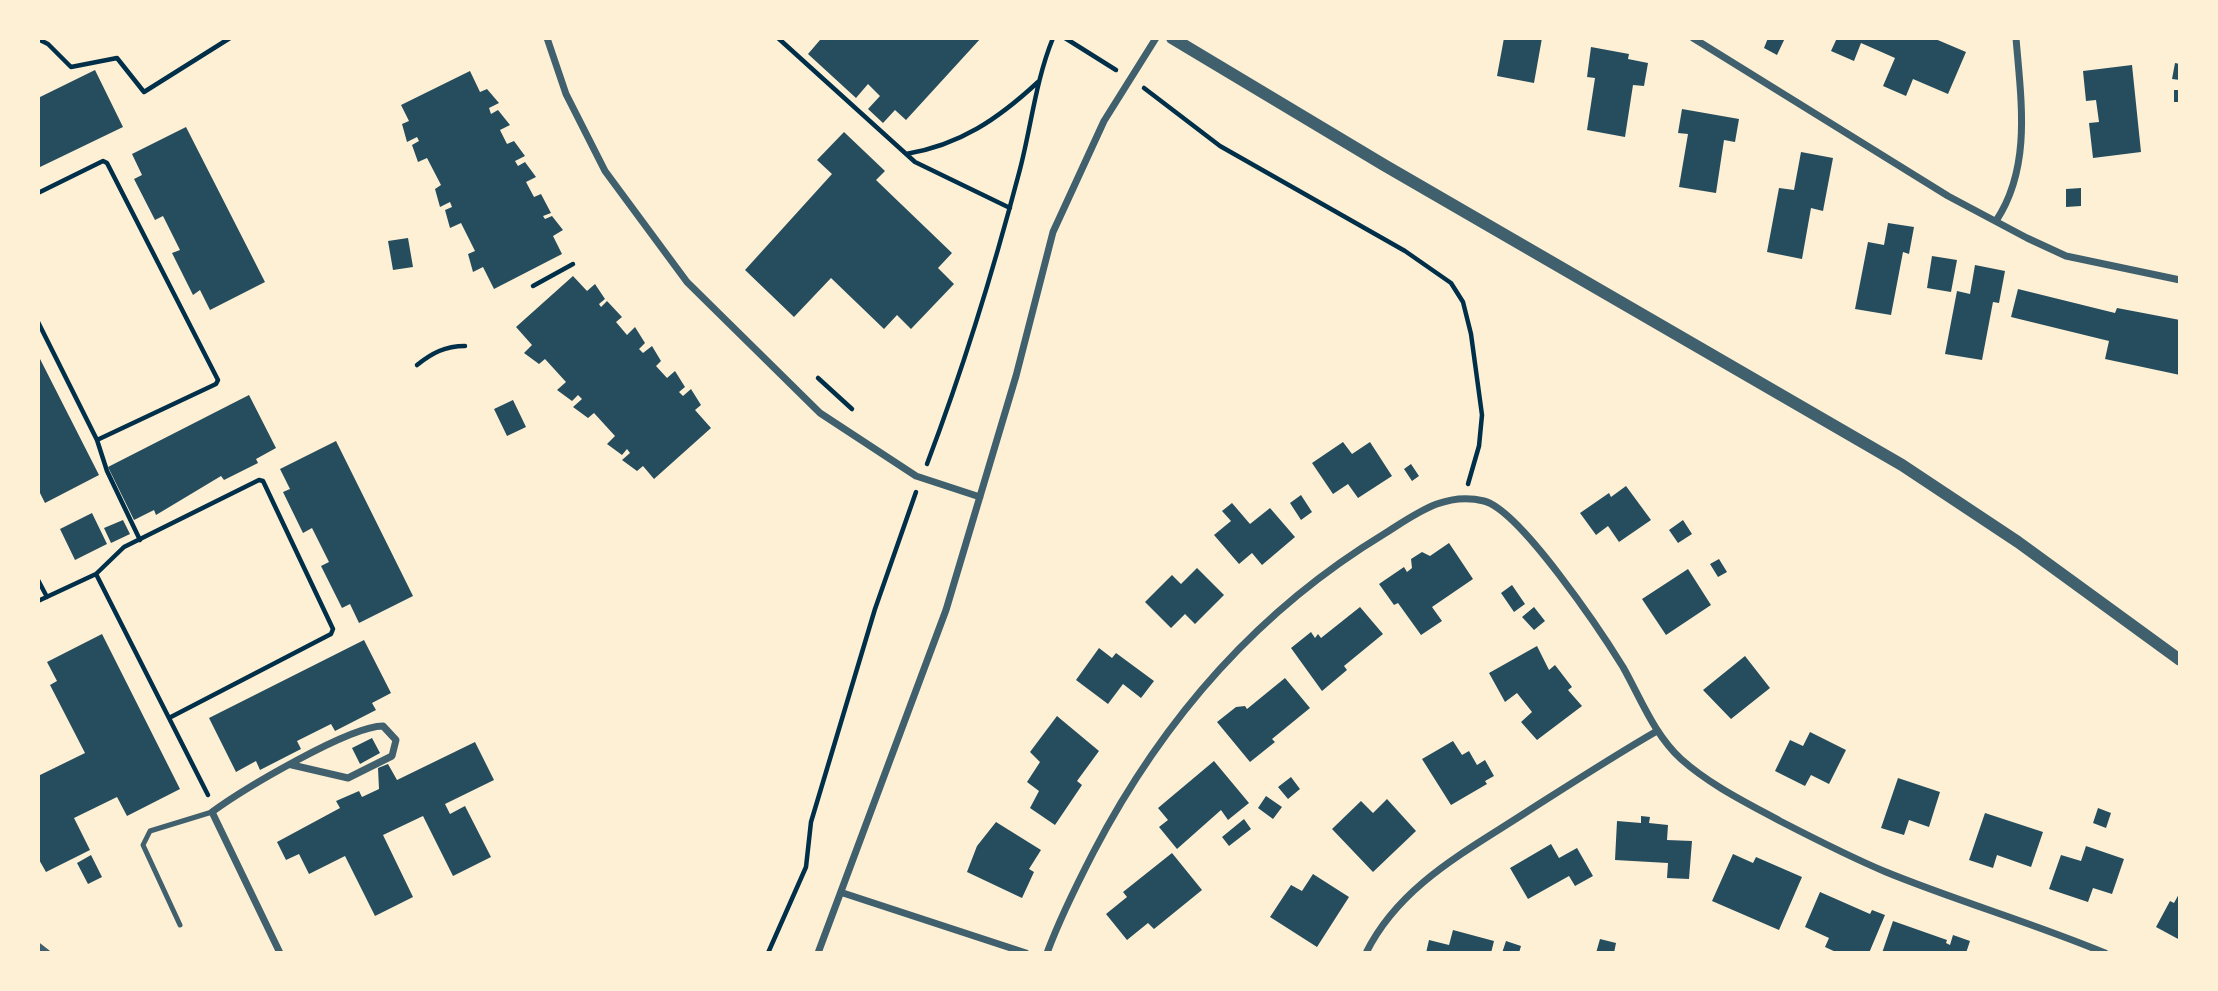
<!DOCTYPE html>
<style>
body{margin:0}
#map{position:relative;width:2218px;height:991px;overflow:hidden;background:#fdf0d5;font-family:"Space Grotesk",sans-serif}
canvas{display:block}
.frame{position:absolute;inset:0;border:40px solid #fdf0d5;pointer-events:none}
</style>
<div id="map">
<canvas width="2218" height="991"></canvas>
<div class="frame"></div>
</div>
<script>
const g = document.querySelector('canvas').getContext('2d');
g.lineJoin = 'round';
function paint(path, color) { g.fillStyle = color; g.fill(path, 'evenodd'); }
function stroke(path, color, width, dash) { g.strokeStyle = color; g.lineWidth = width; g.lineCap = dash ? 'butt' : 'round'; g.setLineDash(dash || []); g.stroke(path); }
paint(new Path2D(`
 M818,38H981L906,120L895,110L883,123L868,109L880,96L868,84L856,98L808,54L820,40Z
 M1504,38H1542L1534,83L1497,76Z
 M1768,38H1785L1777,55L1764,48Z
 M1837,38H1933L1966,52L1948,94L1913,79L1906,96L1883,86L1895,58L1861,43L1854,61L1831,51Z
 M1591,47L1629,54L1628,59L1648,63L1644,86L1633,85L1625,137L1587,130L1595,78L1587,77Z
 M2175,63L2180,64V80L2172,79Z
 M2132,65L2141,152L2093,158L2089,123L2099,122L2096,100L2086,101L2083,71Z
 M95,70L123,127L38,168V98Z
 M470,71L480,92L487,89L499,103L489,108L491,114L498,110L510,125L500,130L507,144L514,141L525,156L515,161L518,166L525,162L536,177L526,182L534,197L541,194L551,213L543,216L545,219L552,216L563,230L553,236L562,254L494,289L483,267L473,272L468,254L475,251L461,223L450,228L445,210L452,207L450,202L440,207L435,189L441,185L427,158L418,162L412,145L419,141L417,137L407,142L402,124L409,121L401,105Z
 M2174,90H2180V102H2174Z
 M1682,109L1739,119L1735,142L1724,140L1716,193L1679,187L1688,134L1678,133Z
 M186,127L265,282L210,310L200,290L193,295L172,253L180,250L163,216L155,220L134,179L142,175L132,154Z
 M844,132L885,171L876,180L952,253L938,268L954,284L911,329L897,315L884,329L831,278L794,317L745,270L832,174L817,160Z
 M1801,152L1833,158L1823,211L1811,208L1802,259L1767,252L1779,188L1794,190Z
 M2081,188V206L2066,207V189Z
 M1888,223L1914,227L1909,254L1903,252L1891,315L1855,309L1868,242L1884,245Z
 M408,238L413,267L393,270L388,241Z
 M1932,256L1957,260L1951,292L1927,288Z
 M1975,265L2005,271L1999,303L1993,302L1982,360L1945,354L1957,291L1970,294Z
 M573,276L587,291L595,284L605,299L599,304L601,307L607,301L622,317L616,322L627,335L635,327L645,343L639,349L643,353L652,346L661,361L656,366L667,378L675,371L685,387L679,392L683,396L691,389L701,405L695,410L711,428L654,479L643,466L637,471L622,460L630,453L627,449L622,455L607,444L615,436L594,413L588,418L573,407L582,399L578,395L572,401L557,390L566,382L545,359L539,364L524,353L532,345L516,327Z
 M2018,289L2115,313L2117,308L2180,320V375L2105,359L2109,341L2011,317Z
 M38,355L99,475L45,503L38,489Z
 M249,395L276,448L256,459L258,463L224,480L221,476L156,515L154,510L134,520L108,467Z
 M513,400L526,427L507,436L494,409Z
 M336,441L413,596L359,623L350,604L342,608L321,566L329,562L312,528L303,533L283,492L290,489L280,469Z
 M1343,442L1352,454L1370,442L1392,476L1358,498L1348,484L1333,494L1312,463Z
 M1411,464L1419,476L1412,481L1404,469Z
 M1626,486L1651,520L1619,542L1608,526L1596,535L1580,513L1609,493L1611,497Z
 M1301,495L1312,512L1301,520L1290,503Z
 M1232,503L1250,524L1270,508L1295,537L1262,565L1252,553L1239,564L1214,535L1231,521L1222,511Z
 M92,513L107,544L75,560L60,529Z
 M123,520L130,534L111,543L104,528Z
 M1683,520L1692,534L1678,543L1669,530Z
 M1449,543L1473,579L1432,607L1442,621L1421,635L1398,603L1394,605L1379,584L1404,567L1407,572L1412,568L1411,559L1422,552L1430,556Z
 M1719,559L1727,572L1718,577L1710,564Z
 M1197,568L1224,595L1195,624L1185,614L1171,628L1145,602L1172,575L1181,584Z
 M1688,569L1711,605L1666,635L1642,599Z
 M1512,585L1525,604L1514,612L1501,593Z
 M1360,607L1383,634L1344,666L1347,670L1322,691L1291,648L1311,632L1315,638L1318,634L1321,638Z
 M1534,607L1545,621L1534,630L1522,617Z
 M102,634L180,789L127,816L117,797L74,818L90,850L46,872L38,858V776L85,753L50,685L57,681L47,662Z
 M364,640L391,693L372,703L376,710L335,731L331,724L297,741L301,749L260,770L256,761L236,772L209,718Z
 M1537,646L1549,670L1555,665L1572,687L1568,690L1582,706L1537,740L1521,722L1532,712L1517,693L1505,702L1489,673Z
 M1099,648L1112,658L1116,653L1154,681L1141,698L1123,684L1108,704L1076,680Z
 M1745,656L1770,688L1731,719L1703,690Z
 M1285,678L1310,708L1272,739L1275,742L1250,762L1217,722L1236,707L1245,706L1247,709Z
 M1057,716L1099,751L1077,781L1082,785L1055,825L1030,808L1039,791L1027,782L1040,762L1030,752Z
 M1810,732L1846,750L1829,784L1811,775L1805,786L1775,771L1790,740L1803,746Z
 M372,738L380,753L360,764L352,748Z
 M1453,741L1462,755L1469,751L1477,765L1485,760L1494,776L1485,781L1487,784L1451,805L1422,759Z
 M475,742L494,780L445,804L450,814L465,806L491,857L453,876L423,816L383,835L413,897L375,916L345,856L309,874L299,854L286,860L277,842L340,808L336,801L359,791L362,797L379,789L378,768L388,764L397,780Z
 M1214,761L1249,803L1228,820L1221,810L1177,849L1159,827L1168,820L1158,808Z
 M1291,777L1300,789L1288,799L1278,787Z
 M1898,778L1940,792L1929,827L1909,820L1904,835L1881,828Z
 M1266,796L1282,807L1273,819L1258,808Z
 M1387,799L1416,831L1373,872L1332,829L1361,801L1373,813Z
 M2098,808L2111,813L2106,828L2093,823Z
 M1985,813L2043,832L2031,867L1997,855L1993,868L1969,860Z
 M1641,816L1650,817L1649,823L1668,825L1667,840L1692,841L1689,879L1667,878L1668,863L1615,860L1617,821L1641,823Z
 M1244,819L1251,829L1229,846L1222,837Z
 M996,822L1041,850L1029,869L1034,872L1022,898L967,872L977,846Z
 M1551,844L1559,858L1577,848L1593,876L1575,886L1569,876L1528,899L1510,868Z
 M2086,846L2124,859L2112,894L2093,888L2088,902L2049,889L2061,855L2081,861Z
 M1172,853L1202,890L1154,929L1148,923L1127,940L1106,914L1127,897L1123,892Z
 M1733,854L1753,863L1756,857L1802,877L1779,930L1712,901Z
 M91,855L102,877L88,884L77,863Z
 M1313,874L1349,897L1317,947L1270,917L1291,885L1302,891Z
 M1820,892L1870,914L1872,910L1885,915L1869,953H1838L1825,947L1829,938L1805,927Z
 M2180,892V940L2156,927L2170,901L2174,903Z
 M1893,921L1947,940L1946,943L1950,945L1953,935L1970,941L1966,953H1882Z
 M1453,930L1494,941L1491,953H1426L1429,940L1449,945Z
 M1600,939L1616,943L1614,953H1596Z
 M1506,941L1521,946L1519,953H1502Z`), '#264d5e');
stroke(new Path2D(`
 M778,38L915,162L1010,208
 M1065,38L1116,70
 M38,39L48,44L71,67L117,58L144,92L230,38
 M1144,88L1220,146L1405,251L1451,283L1463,302L1471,334L1482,415L1479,446L1468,484
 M906,154C960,145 998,119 1038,82
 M38,193L103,161L107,163L218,380L216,384L97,440
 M533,286L573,264
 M38,322L97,440L107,471L140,540
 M417,365C432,353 445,346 465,346
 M818,378L852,409
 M927,464C963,369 993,272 1019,173C1031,129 1035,82 1053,38
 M96,574L208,795
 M38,580L47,597
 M38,601L96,574L124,547L259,480L263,481L333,629L331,634L169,718
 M768,953L806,867L811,822L875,609L916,492`), '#003049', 4.5);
stroke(new Path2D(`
 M180,925L143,845L150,831L212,812`), '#3f606c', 5);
stroke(new Path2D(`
 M547,38L566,94L605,171L687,282L820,413L916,476L980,497
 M1693,38L1948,196L2027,238L2066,256L2180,280
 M1996,221C2032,167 2021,100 2016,38
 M843,893L1026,953
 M38,946L47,953
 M280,953L212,812C242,790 349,726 383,726L396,740L392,756L348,778L292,765
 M818,953L946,610L1016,376L1053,232L1104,121L1156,38
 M1047,953C1060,918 1076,886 1093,853C1161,722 1257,611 1384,534C1416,514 1445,491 1484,501C1520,510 1602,633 1623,667C1641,699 1654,734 1681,759C1710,785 1747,803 1780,821C1815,839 1850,857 1886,872C1957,901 2033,923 2105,953
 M1366,953C1399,886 1465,852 1525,813C1569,785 1612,757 1657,731`), '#3f606c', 7);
stroke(new Path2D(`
 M1172,38L1384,165L1902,465L2018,542L2180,660`), '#3f606c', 12);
</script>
